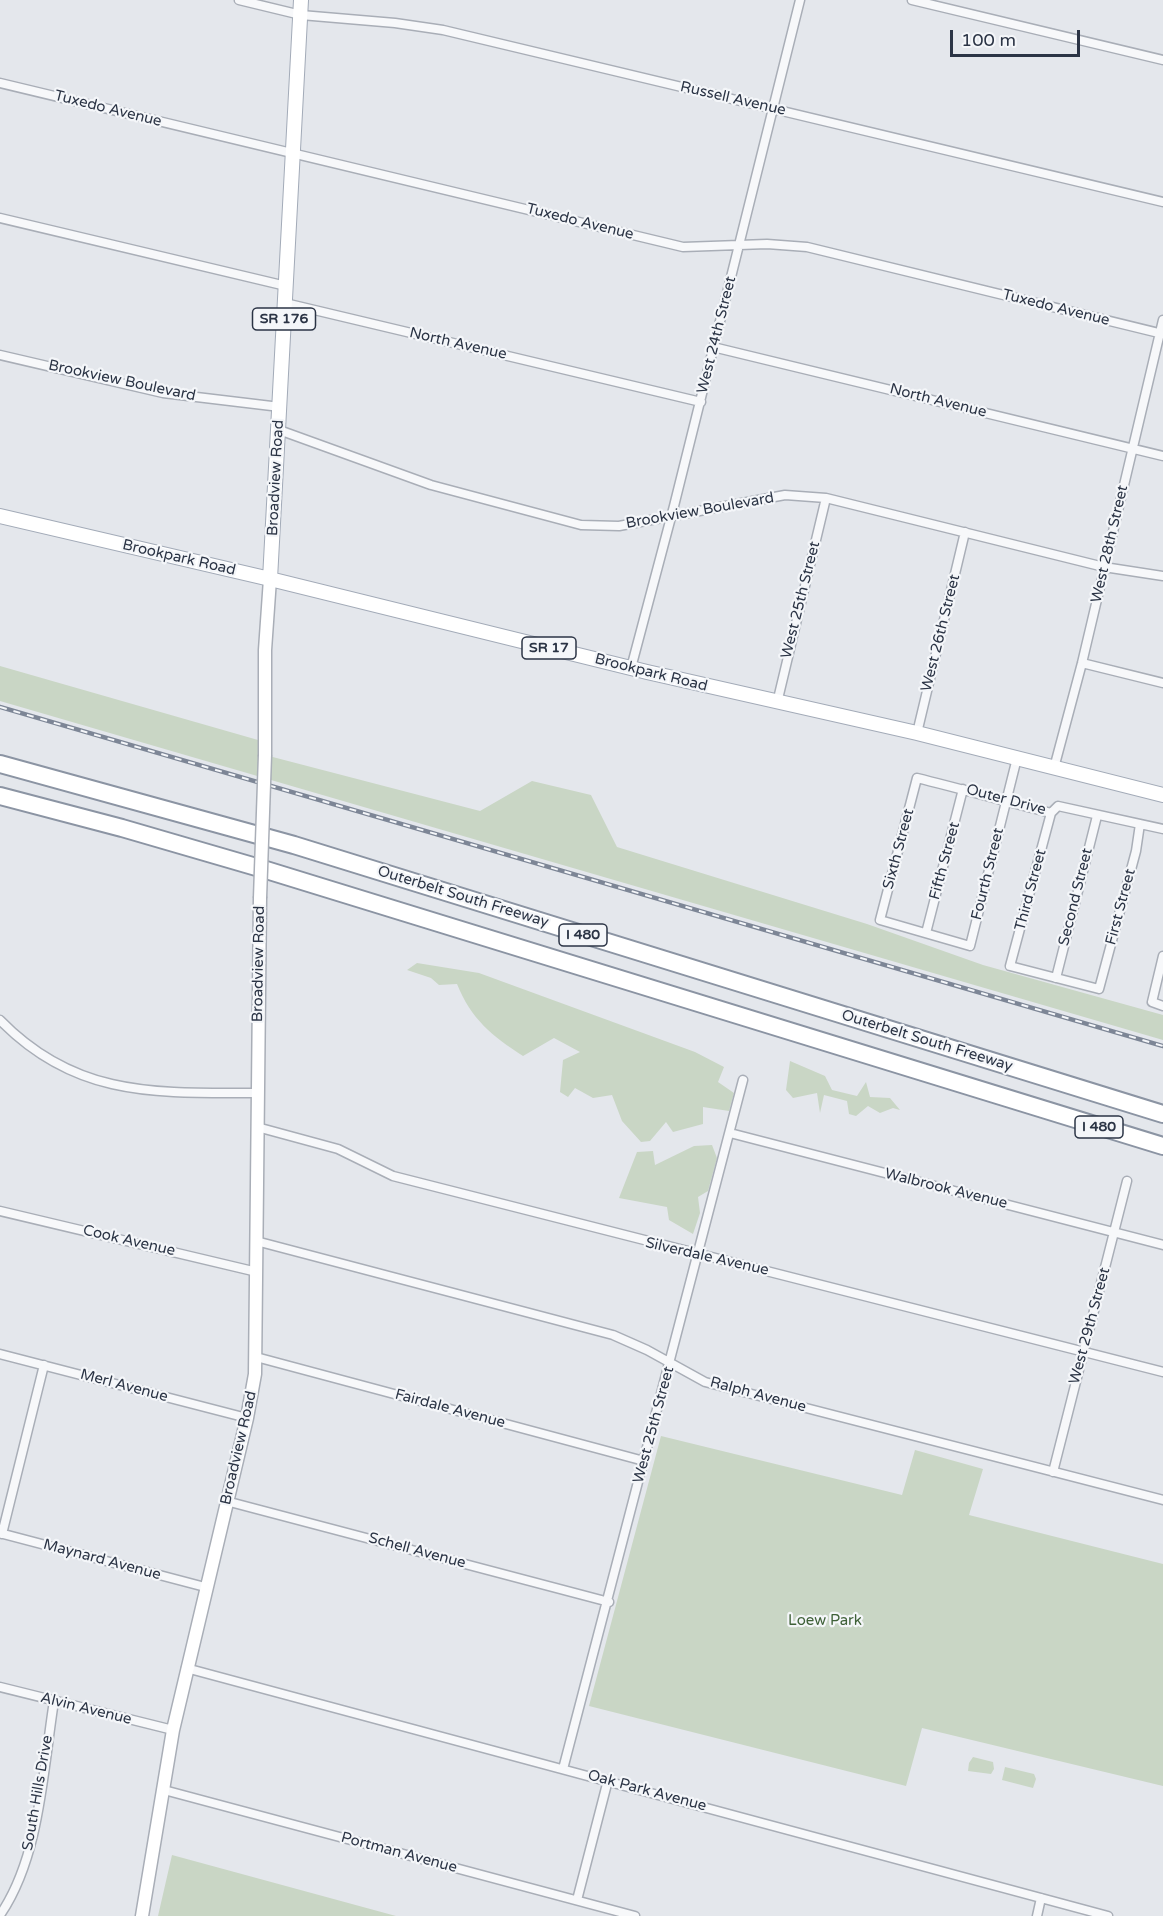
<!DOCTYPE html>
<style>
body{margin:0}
#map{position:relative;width:1163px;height:1916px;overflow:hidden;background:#e4e7ec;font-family:"Varela Round",sans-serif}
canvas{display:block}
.scale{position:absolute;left:950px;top:30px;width:130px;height:27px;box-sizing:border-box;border:3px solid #2b3445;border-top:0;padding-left:8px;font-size:18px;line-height:21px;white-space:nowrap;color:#2b3445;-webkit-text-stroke:4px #f4f6f9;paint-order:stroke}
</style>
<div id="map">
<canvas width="1163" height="1916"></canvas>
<div class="scale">100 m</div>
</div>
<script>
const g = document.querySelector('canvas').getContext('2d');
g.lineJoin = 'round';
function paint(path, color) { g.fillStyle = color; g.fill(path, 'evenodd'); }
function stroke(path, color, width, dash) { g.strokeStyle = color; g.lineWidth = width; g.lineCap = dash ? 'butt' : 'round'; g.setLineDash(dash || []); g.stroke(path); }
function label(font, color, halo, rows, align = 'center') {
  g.font = font + ' "Varela Round",sans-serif'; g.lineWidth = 4.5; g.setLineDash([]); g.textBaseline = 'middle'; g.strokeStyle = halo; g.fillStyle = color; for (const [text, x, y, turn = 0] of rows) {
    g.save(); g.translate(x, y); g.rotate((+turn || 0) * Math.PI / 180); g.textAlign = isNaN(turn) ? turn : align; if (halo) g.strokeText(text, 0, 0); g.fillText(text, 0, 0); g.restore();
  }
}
paint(new Path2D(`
 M0,666L265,742V755L480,811L532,781L591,795L617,847L867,924L983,965L1163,1015V1040L0,701Z
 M417,963L479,973L695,1052L724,1067L718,1082L734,1093L729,1111L703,1107V1124L673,1132L666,1122L650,1141L641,1142L622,1121L612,1095L593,1098L575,1088L568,1097L560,1092L563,1060L580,1052L554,1038L523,1056C492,1036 471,1019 457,984L439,985L431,978L407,970Z
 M790,1061L825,1076L832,1090L857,1096L866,1082L870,1097L890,1098L900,1110L893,1108L880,1113L868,1106L856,1116L849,1114L847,1101L824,1095L820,1113L817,1093L793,1098L786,1090Z
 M712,1145L717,1158L708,1191L698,1197L700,1213L693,1234L669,1220L667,1207L619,1198L637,1152L653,1151L655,1165L694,1146Z
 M661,1436L902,1495L915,1450L983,1469L969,1515L1163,1564V1786L922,1728L906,1786L589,1706Z
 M973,1757L993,1762L994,1769L991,1774L968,1771L969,1763Z
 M1005,1767L1034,1774L1036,1779L1033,1788L1002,1780Z
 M172,1855L396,1916H158Z`), '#c9d6c5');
const street = new Path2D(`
 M239,0L301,15L395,23L443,30L1163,202
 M912,0L1163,60
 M0,83L683,247L767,244L807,247L1163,334
 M0,218L286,286
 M285,303L701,402
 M713,347L1163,456
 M0,355L163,393L280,407
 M279,430L431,485L581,525L619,526L785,495L826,498L1104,567L1163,576
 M1082,663L1163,683
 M631,668L674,506L800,0
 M777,703L826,498
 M917,733L965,532
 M1017,758L970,946L880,920L917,778C962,789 1007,802 1051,813L1058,806L1163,829
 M1054,768L1082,663L1163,320
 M1051,813L1010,966L1099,989L1136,851L1140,824
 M926,933L963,789
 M1163,956L1152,1002L1163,1006
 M1056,978L1097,816
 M0,1020C76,1098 157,1093 257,1093
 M257,1127L338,1149L393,1176L1163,1372
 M730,1133L1163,1245
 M0,1211L257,1272
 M256,1241L613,1335L647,1350L705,1382L1163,1500
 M0,1354L247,1418
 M256,1357L644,1461
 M1053,1472L1127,1181
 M226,1501L609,1602
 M0,1533L205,1587
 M2,1534L44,1365
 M186,1668L1108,1916
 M0,1687L173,1730
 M563,1769L743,1080
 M164,1790L635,1916
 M577,1900L608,1780
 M0,1915C40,1857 43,1770 54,1701
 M1037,1916L1041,1898`);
const secondary = new Path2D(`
 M265,755V650L270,579
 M142,1916L173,1730L247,1418L255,1374L260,898`);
const primary = new Path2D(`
 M0,516L270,579L647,672L917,733L1163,795
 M270,579L301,0`);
const highway = new Path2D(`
 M0,764L294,845L1163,1114
 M0,796L122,828L263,869L1163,1146`);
stroke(street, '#a9aeb7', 11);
stroke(secondary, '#a9aeb7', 15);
stroke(primary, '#a3abb8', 16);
stroke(highway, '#8b94a3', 20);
stroke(street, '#f7f8fa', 8);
stroke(secondary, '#fff', 12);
stroke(primary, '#fff', 14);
stroke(highway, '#fff', 16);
const rail = new Path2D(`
 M0,707L1163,1046`);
stroke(rail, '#7d8696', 4.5);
stroke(rail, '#f4f6f9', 2, [7]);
const secondaryBridge = new Path2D(`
 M260,898L265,755`);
stroke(secondaryBridge, '#a9aeb7', 15, []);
stroke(secondaryBridge, '#fff', 12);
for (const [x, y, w] of [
 [284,319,63],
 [549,648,54],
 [583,935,48],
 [1099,1127,48]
]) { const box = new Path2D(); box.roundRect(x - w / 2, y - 11, w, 22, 4.5); g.fillStyle = '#f4f6f9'; g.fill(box); stroke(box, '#2b3445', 1.5); }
label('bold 14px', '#2b3445', null, [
 ["SR 176",284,319],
 ["SR 17",549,648],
 ["I 480",583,935],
 ["I 480",1099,1127]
]);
label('15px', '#2b3445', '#f4f6f9', [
 ["Russell Avenue",733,99,13],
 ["Tuxedo Avenue",108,109,14],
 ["Tuxedo Avenue",580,222,14],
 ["Tuxedo Avenue",1056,308,14],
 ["West 24th Street",717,335,-76],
 ["North Avenue",458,344,13],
 ["Brookview Boulevard",122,381,12],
 ["North Avenue",938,401,14],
 ["Broadview Road",276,478,-87],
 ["Brookview Boulevard",700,511,-10],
 ["West 28th Street",1110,544,-77],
 ["Brookpark Road",179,558,13],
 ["West 25th Street",801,600,-76],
 ["West 26th Street",941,633,-76],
 ["Brookpark Road",651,673,14],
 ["Outer Drive",1006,800,15],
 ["Sixth Street",899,849,-75],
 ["Fifth Street",945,861,-75],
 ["Fourth Street",988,874,-76],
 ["Third Street",1031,890,-75],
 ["Outerbelt South Freeway",463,897,17],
 ["Second Street",1076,897,-76],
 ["First Street",1121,907,-75],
 ["Broadview Road",259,964,-89],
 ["Outerbelt South Freeway",927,1041,17],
 ["Walbrook Avenue",946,1189,14],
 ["Cook Avenue",129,1241,13],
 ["Silverdale Avenue",707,1257,13],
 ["West 29th Street",1090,1326,-75],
 ["Merl Avenue",124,1386,15],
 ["Ralph Avenue",758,1395,15],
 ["Fairdale Avenue",450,1409,15],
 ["West 25th Street",654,1425,-75],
 ["Broadview Road",239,1448,-77],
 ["Schell Avenue",417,1551,15],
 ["Maynard Avenue",102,1560,15],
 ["Alvin Avenue",86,1709,14],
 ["Oak Park Avenue",647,1791,15],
 ["South Hills Drive",38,1793,-80],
 ["Portman Avenue",399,1853,15]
]);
label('15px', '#3f6138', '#f4f6f9', [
 ["Loew Park",825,1621]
]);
</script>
